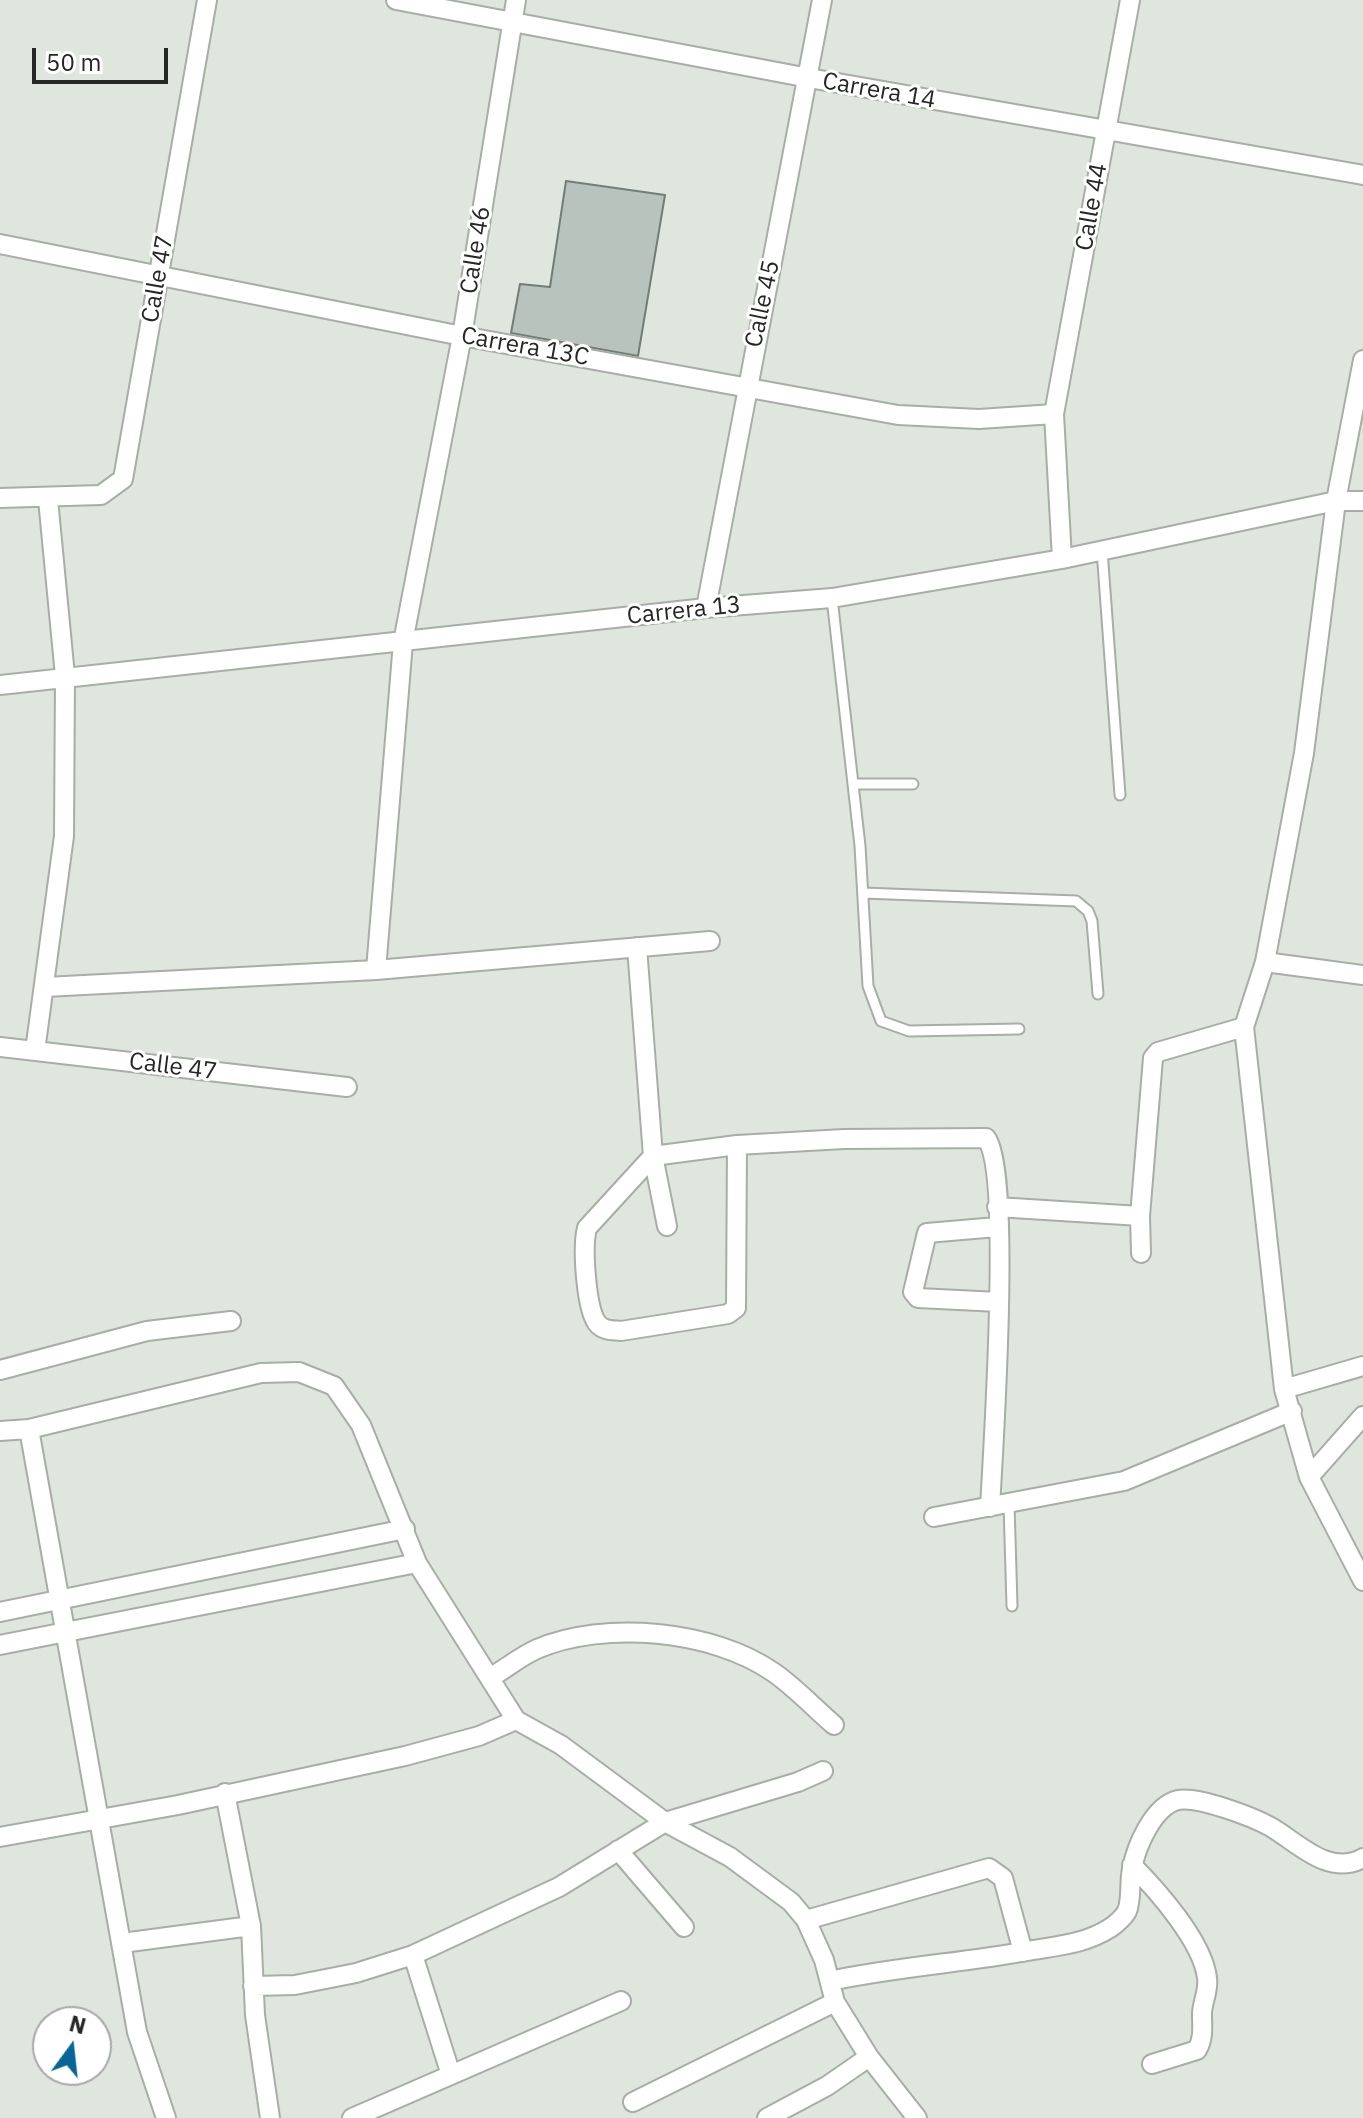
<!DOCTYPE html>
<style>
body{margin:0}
#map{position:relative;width:1363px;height:2118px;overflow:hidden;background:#dee6de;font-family:"IBM Plex Sans",sans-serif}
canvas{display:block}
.north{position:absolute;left:32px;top:2006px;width:80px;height:80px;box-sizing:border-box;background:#fff;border:2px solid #a7a9a7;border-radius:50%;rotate:15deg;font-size:22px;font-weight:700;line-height:32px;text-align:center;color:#242724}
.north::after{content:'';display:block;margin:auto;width:28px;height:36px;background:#086696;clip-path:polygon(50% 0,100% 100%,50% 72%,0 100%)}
.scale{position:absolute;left:32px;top:48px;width:136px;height:36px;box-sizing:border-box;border:4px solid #242724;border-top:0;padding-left:10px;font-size:24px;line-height:28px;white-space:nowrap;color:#242724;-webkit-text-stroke:6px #fff;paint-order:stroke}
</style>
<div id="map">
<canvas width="1363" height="2118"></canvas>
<div class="north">N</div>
<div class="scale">50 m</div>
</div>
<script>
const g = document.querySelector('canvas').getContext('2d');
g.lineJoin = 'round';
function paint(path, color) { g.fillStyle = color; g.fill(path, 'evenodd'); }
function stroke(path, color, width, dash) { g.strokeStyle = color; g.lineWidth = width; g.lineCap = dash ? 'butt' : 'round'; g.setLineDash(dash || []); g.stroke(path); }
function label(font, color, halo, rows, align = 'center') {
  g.font = font + ' "IBM Plex Sans",sans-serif'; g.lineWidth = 6; g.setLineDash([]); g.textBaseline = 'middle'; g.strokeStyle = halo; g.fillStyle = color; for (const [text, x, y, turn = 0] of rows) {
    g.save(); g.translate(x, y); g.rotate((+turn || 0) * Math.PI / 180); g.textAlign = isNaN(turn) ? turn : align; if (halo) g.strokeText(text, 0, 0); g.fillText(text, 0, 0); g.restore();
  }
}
const building = new Path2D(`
 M566,181L665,195L638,356L511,333L520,284L550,287Z`);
paint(building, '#b8c3be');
stroke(building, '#737d78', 2);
const service = new Path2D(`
 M1102,550L1120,795
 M832,598L860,846L868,986L881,1021L909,1031L1019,1029
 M853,784H913
 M863,893L1076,901L1088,911L1092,921L1098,994
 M1009,1504L1012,1606`);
const minor = new Path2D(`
 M396,0L809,78L1363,175
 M516,0L462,336L403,642L376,970L710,941
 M0,244L462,336L898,415L979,419L1054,414
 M1363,360L1336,501L1304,753L1265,962L1244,1027L1284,1389L1309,1477L1363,1581
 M0,498L101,495L123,479L207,0
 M1062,559L1054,414L1130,0
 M706,608L822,0
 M0,685L706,608L832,598L1062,559L1336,501H1363
 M637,947L653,1156L667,1226
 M1265,962L1363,975
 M45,987L376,970
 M0,1047L347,1087
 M35,1051L64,836L65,676L48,499
 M737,1145L736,1308L728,1314L621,1331C612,1330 603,1331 597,1323C586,1308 582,1247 587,1228L653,1156L737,1145L844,1139L986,1138C1012,1170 993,1452 990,1507
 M997,1207L1140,1216
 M997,1227L927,1233L913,1292L918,1298L999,1302
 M1141,1253L1140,1216L1153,1058L1158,1052L1244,1027
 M0,1370L147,1331L231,1321
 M1284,1389L1363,1366
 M29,1429L137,2032L166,2118
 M0,1431L29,1429L261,1373L299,1372L334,1386L361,1425L417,1563L516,1720L561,1745L665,1822L730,1857L791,1902L806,1920L824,1960L835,2002L869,2057L827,2086L767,2118
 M1309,1477L1363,1416
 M934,1517L1124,1481L1292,1411
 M0,1612L405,1529
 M0,1645L417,1563
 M490,1678C505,1669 521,1656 537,1649C605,1620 712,1630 773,1672C795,1687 814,1708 834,1725
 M225,1793L251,1926L255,2015L270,2118
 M0,1837L178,1805L405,1756L479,1736L516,1720
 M618,1850L684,1927
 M1132,1865C1157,1890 1203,1942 1207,1978C1209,1991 1202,2002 1202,2014C1202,2027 1204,2038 1197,2050L1152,2064
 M806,1920L989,1868L1003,1878L1023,1952
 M122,1943L251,1926
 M413,1955L451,2075
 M830,1981C895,1967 962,1963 1028,1951C1057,1946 1085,1944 1110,1928C1115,1925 1124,1917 1127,1911C1132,1900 1129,1881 1132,1869C1136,1847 1153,1806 1178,1800C1198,1796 1253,1817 1271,1827C1298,1843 1329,1877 1363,1858
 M253,1986L295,1985L356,1973L413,1955L559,1887L665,1822L798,1782L823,1771
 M869,2057L917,2118
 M633,2102L835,2002
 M352,2118L621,2001`);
stroke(service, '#a6aea6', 13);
stroke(minor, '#a6aea6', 22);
stroke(service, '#fff', 9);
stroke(minor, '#fff', 18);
label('24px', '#242724', '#fff', [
 ["Carrera 14",879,91,10],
 ["Calle 44",1092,207,-80],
 ["Calle 46",476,250,-81],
 ["Calle 47",158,279,-80],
 ["Calle 45",763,304,-78],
 ["Carrera 13C",525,347,10],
 ["Carrera 13",684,611,-6],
 ["Calle 47",173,1067,7]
]);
</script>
